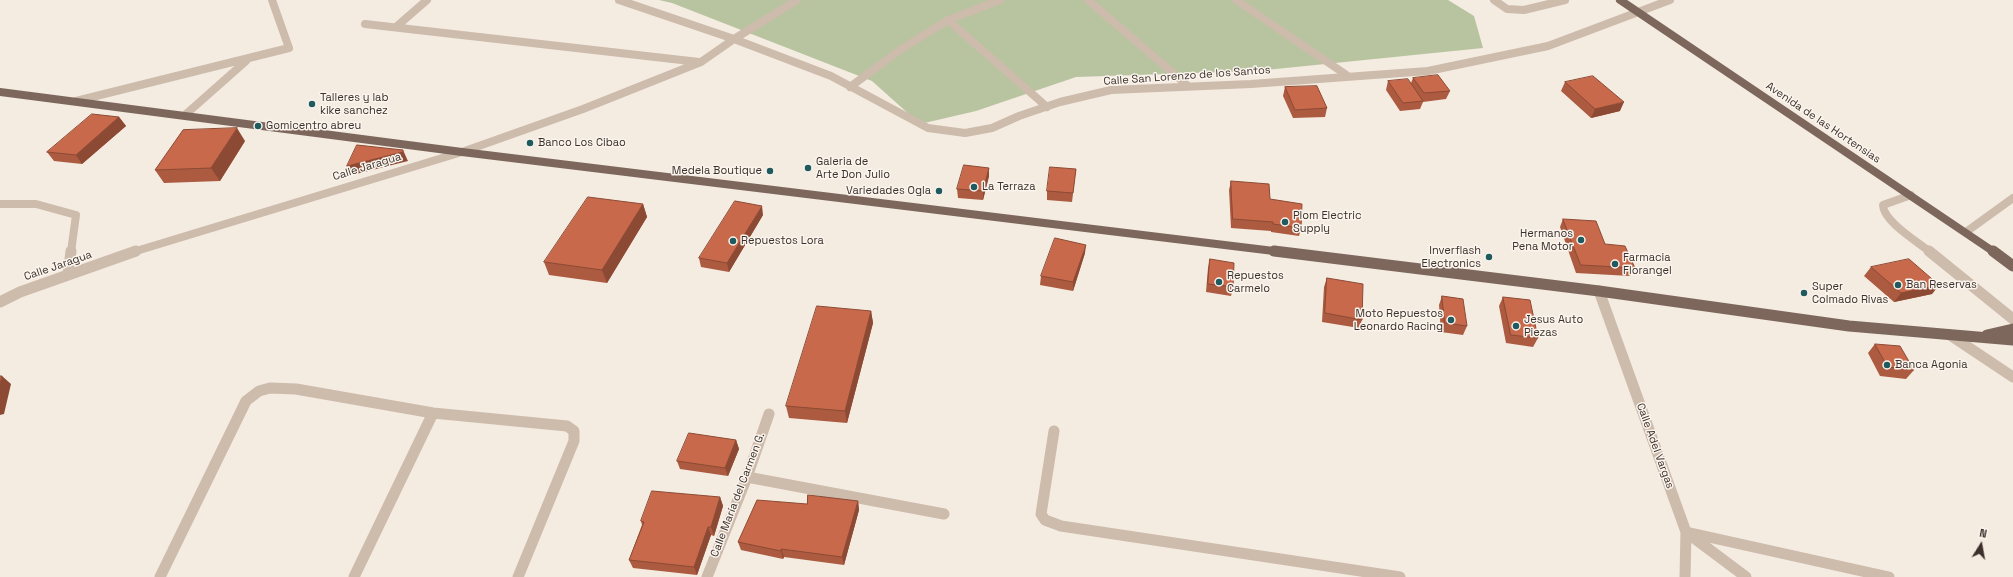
<!DOCTYPE html>
<meta charset="utf-8">
<style>
body{margin:0}
#map{position:relative;width:2013px;height:577px;overflow:hidden;background:#f4ebe1;font-family:"Space Grotesk",sans-serif}
canvas{display:block}
.north{position:absolute;left:1961px;top:525px;width:40px;height:40px;-webkit-text-stroke:3px #fbf5ee;paint-order:stroke;rotate:11deg;font-size:11px;font-weight:700;line-height:16px;text-align:center;color:#3b302b}
.north::after{content:'';display:block;margin:auto;width:14px;height:18px;background:#3b302b;clip-path:polygon(50% 0,100% 100%,50% 72%,0 100%)}
</style>
<div id="map">
<canvas width="2013" height="577"></canvas>
<div class="north">N</div>
</div>
<script>
const g = document.querySelector('canvas').getContext('2d');
g.lineJoin = 'round';
function paint(path, color) { g.fillStyle = color; g.fill(path, 'evenodd'); }
function stroke(path, color, width, dash) { g.strokeStyle = color; g.lineWidth = width; g.lineCap = dash ? 'butt' : 'round'; g.setLineDash(dash || []); g.stroke(path); }
function label(font, color, halo, rows, align = 'center') {
  g.font = font + ' "Space Grotesk",sans-serif'; g.lineWidth = 3; g.setLineDash([]); g.textBaseline = 'middle'; g.strokeStyle = halo; g.fillStyle = color; for (const [text, x, y, turn = 0] of rows) {
    g.save(); g.translate(x, y); g.rotate((+turn || 0) * Math.PI / 180); g.textAlign = isNaN(turn) ? turn : align; if (halo) g.strokeText(text, 0, 0); g.fillText(text, 0, 0); g.restore();
  }
}
paint(new Path2D(`
 M659,0H1448L1474,16L1483,48L1256,71L1076,77L976,111L920,124L872,81L672,3Z`), '#b8c4a0');
stroke(new Path2D(`
 M619,0L734,39L831,76L928,128L965,133L992,128L1019,116L1060,102L1111,90L1251,84L1428,71L1548,46L1670,0
 M1088,0L1188,86
 M1236,0L1348,76
 M1494,0L1507,9L1524,10L1565,0
 M948,20L1047,107
 M365,24L699,62
 M396,27L427,0
 M850,87L900,50L948,20L1000,0
 M76,101L289,48L272,0
 M185,115L246,61
 M1911,195L1883,205C1883,221 1918,242 1930,252
 M0,204H36L76,215L71,252
 M1966,232L2013,198
 M133,252L462,152L583,109L701,62L734,39L797,0`), '#cdbbac', 8);
stroke(new Path2D(`
 M1929,251L2013,319
 M68,275L71,251
 M1599,291L1686,532L1746,577
 M0,302L20,292L136,251
 M1950,335L2013,377
 M1054,431L1041,514L1045,520L1061,526L1400,577
 M747,477L944,514
 M160,577L246,401L259,391L270,388L296,389L433,413L567,426L574,431V441L518,577
 M354,577L433,413
 M707,577L747,477L769,414
 M1685,577L1686,532L1889,577`), '#cdbbac', 11);
stroke(new Path2D(`
 M1620,0L1994,252
 M0,92L462,152L1282,252`), '#7d675c', 8);
stroke(new Path2D(`
 M1274,251L1599,291L1849,326L2013,340
 M1993,251L2013,266
 M1987,335L2013,329`), '#7d675c', 11);
paint(new Path2D(`
 M1413,78L1450,91L1446,99L1423,102L1420,109L1400,111L1386,90L1388,81L1411,83Z
 M1565,82L1620,111L1591,118L1561,91Z
 M1285,87L1327,108L1325,117L1293,118L1283,96Z
 M119,117L126,126L82,164L54,161L47,152Z
 M245,141L220,181L164,183L155,170Z
 M989,168V176L983,200L958,198L957,189Z
 M1076,169L1072,202L1047,200V191Z
 M1231,181L1270,199L1301,228L1299,236L1271,232V231L1231,228L1229,190Z
 M643,204L647,217L607,283L549,275L544,262Z
 M763,215L729,272L701,267L699,258Z
 M1563,219L1605,244L1635,268L1630,276L1576,273L1560,227Z
 M1085,253L1073,291L1040,285L1041,276Z
 M1210,259L1233,287L1231,296L1206,292L1208,268Z
 M1871,267L1939,285L1932,294L1894,302L1864,276Z
 M1327,278L1362,320L1359,328L1322,322L1324,287Z
 M1442,296L1467,326L1463,335L1441,332L1439,305Z
 M1503,297L1538,338L1533,347L1506,343L1499,306Z
 M871,311L873,323L847,423L789,418L786,406Z
 M1875,344L1914,370L1906,379L1880,376L1868,353Z
 M736,440L739,449L728,476L680,469L677,461Z
 M720,497L723,506L714,536L711,535L697,575L633,568L629,560L642,525L641,521Z
 M858,501L859,510L844,565L784,557L783,559L741,550L738,542L807,504Z`), '#ac5a40');
paint(new Path2D(`
 M1624,102L1620,111L1591,118L1595,109Z
 M119,117L126,126L82,164L76,155Z
 M237,128L245,141L220,181L211,168Z
 M403,150L407,159L408,161L352,175L347,166Z
 M989,168V176L983,200V191Z
 M643,204L647,217L607,283L602,270Z
 M762,206L763,215L729,272L727,263Z
 M1086,245L1085,253L1073,291V282Z
 M1939,285L1932,294L1894,302L1901,293Z
 M871,311L873,323L847,423L845,411Z
 M2,376L11,384L4,414L0,415V384Z
 M736,440L739,449L728,476L725,468Z
 M720,497L723,506L714,536L711,527Z
 M858,501L859,510L844,565L842,557Z
 M708,527L711,535L697,575L694,567Z
 M781,549L784,557L783,559L781,551Z`), '#8c4a34');
const building = new Path2D(`
 M1438,75L1450,91L1424,93L1413,78Z
 M1593,76L1624,102L1595,109L1565,82Z
 M1408,79L1423,101L1403,103L1388,81Z
 M1317,86L1327,108L1295,110L1285,87Z
 M92,114L119,117L76,155L47,152Z
 M237,128L211,168L155,170L183,130Z
 M357,145L403,150V152L347,166Z
 M964,165L989,168L983,191L957,189Z
 M1050,167L1076,169L1073,193L1047,191Z
 M1231,181L1269,184L1270,199L1302,204L1301,228L1273,224V222L1233,219Z
 M588,197L643,204L602,270L544,262Z
 M735,201L762,206L727,263L699,258Z
 M1563,219L1596,221L1605,244L1625,246L1635,268L1581,265Z
 M1055,238L1086,245L1073,282L1041,276Z
 M1210,259L1234,263L1233,287L1208,284Z
 M1909,259L1939,285L1901,293L1871,267Z
 M1327,278L1363,284L1362,320L1325,313Z
 M1442,296L1463,299L1467,326L1445,323Z
 M1503,297L1530,300L1538,338L1511,335Z
 M817,306L871,311L845,411L786,406Z
 M1875,344L1900,346L1914,370L1888,367Z
 M0,376H2L0,384Z
 M689,433L736,440L725,468L677,461Z
 M652,491L720,497L711,527H708L694,567L629,560L644,522L641,521Z
 M808,495L858,501L842,557L781,549V551L738,542L757,500L807,504Z`);
paint(building, '#c8694b');
stroke(building, '#8c4a34', 1);
for (const [x, y, r, color] of [
 [312,104,4,"#1f5a5e"],
 [258,126,4,"#1f5a5e"],
 [530,143,4,"#1f5a5e"],
 [808,168,4,"#1f5a5e"],
 [770,171,4,"#1f5a5e"],
 [974,187,4,"#1f5a5e"],
 [939,191,4,"#1f5a5e"],
 [1285,222,4,"#1f5a5e"],
 [1581,240,4,"#1f5a5e"],
 [733,241,4,"#1f5a5e"],
 [1489,257,4,"#1f5a5e"],
 [1615,264,4,"#1f5a5e"],
 [1219,282,4,"#1f5a5e"],
 [1898,285,4,"#1f5a5e"],
 [1804,293,4,"#1f5a5e"],
 [1451,320,4,"#1f5a5e"],
 [1516,326,4,"#1f5a5e"],
 [1887,365,4,"#1f5a5e"]
]) { const dot = new Path2D(); dot.arc(x, y, r, 0, 2 * Math.PI); g.fillStyle = color; g.fill(dot); stroke(dot, '#fbf5ee', 1.5); }
label('11px', '#3b302b', '#fbf5ee', [
 ["Calle San Lorenzo de los Santos",1187,76,-4],
 ["Avenida de las Hortensias",1823,123,34],
 ["Calle Jaragua",367,167,-17],
 ["Calle Jaragua",58,266,-19],
 ["Calle Adel Vargas",1655,446,70],
 ["Calle María del Carmen G.",738,495,-69]
]);
label('11px', '#3b302b', '#fbf5ee', [
 ["Talleres y lab",320,98],
 ["kike sanchez",320,111],
 ["Gomicentro abreu",266,126],
 ["Banco Los Cibao",538,143],
 ["Galeria de",816,162],
 ["Arte Don Julio",816,175],
 ["Medela Boutique",762,171,"right"],
 ["La Terraza",982,187],
 ["Variedades Ogla",931,191,"right"],
 ["Plom Electric",1293,216],
 ["Supply",1293,229],
 ["Hermanos",1573,234,"right"],
 ["Pena Motor",1573,247,"right"],
 ["Repuestos Lora",741,241],
 ["Inverflash",1481,251,"right"],
 ["Electronics",1481,264,"right"],
 ["Farmacia",1623,258],
 ["Florangel",1623,271],
 ["Repuestos",1227,276],
 ["Carmelo",1227,289],
 ["Ban Reservas",1906,285],
 ["Super",1812,287],
 ["Colmado Rivas",1812,300],
 ["Moto Repuestos",1443,314,"right"],
 ["Leonardo Racing",1443,327,"right"],
 ["Jesus Auto",1524,320],
 ["Piezas",1524,333],
 ["Banca Agonia",1895,365]
], 'left');
</script>
